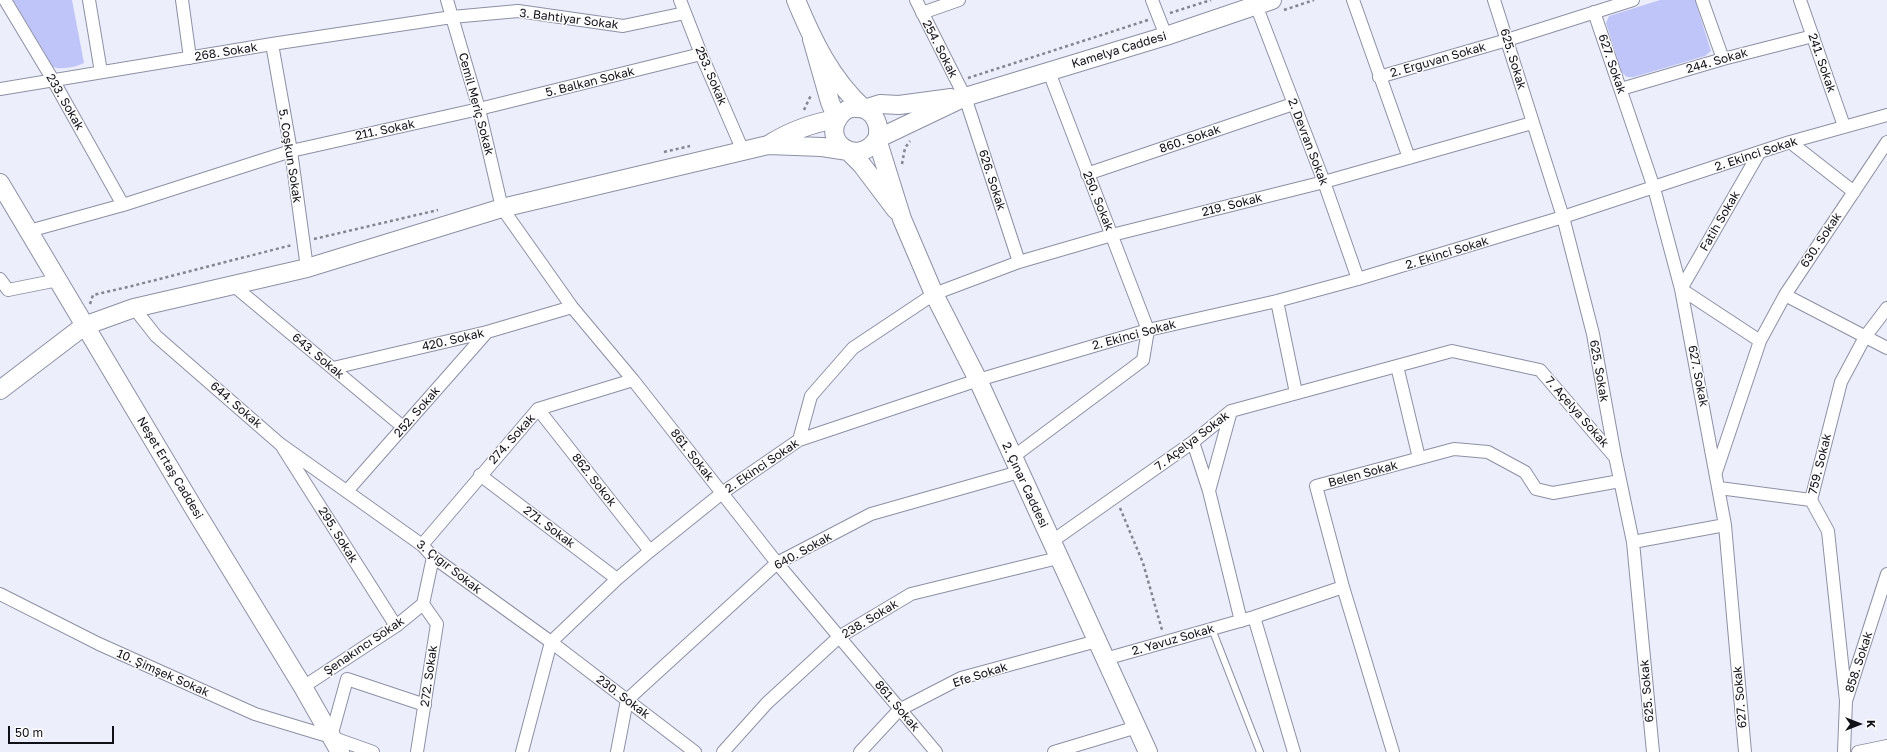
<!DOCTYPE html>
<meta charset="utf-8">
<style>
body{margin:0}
#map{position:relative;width:1887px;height:752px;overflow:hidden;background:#eceefb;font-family:"Golos Text",sans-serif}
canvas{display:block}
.north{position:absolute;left:1839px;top:704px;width:40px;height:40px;-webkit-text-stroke:3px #fcfcfc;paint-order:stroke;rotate:90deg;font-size:11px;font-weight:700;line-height:16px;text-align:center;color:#101018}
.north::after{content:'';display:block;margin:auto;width:14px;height:18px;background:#101018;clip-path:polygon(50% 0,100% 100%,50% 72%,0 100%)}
.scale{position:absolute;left:8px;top:726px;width:106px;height:18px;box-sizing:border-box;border:2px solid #101018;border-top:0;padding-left:5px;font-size:12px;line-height:14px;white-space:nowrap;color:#101018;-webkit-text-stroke:3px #fcfcfc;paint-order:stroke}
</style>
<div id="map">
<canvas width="1887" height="752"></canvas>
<div class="north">K</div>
<div class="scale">50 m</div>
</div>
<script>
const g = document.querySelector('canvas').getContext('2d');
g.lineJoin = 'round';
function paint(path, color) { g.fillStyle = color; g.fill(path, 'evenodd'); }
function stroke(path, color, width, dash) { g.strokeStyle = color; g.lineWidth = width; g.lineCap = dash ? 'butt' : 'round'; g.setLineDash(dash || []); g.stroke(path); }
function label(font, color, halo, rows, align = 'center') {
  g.font = font + ' "Golos Text",sans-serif'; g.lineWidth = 3; g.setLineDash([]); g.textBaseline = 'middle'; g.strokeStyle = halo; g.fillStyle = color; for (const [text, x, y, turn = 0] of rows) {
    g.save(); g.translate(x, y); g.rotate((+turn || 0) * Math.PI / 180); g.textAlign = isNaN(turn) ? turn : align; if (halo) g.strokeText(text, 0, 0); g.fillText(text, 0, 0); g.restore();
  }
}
paint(new Path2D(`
 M13,0H72L84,63C76,67 62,70 53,67Z
 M1660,0H1695L1711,51L1705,56L1634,77H1627L1622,73L1606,23L1609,16Z`), '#c0c5f9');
const lane = new Path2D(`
 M1212,629L1260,752`);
const street = new Path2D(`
 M5,0L53,80L123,205
 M89,0L101,72
 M182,0L190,58
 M447,0L479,109L502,208L572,307L633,380L777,563L936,752
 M680,0L701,54L743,151
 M916,0L965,97L1019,262
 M1152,0L1166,36
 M1353,0L1409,158
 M1494,0L1563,217L1593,334L1615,456L1633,542L1653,752
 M1702,0L1723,59
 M1800,0L1844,126
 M1256,5L1324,182L1358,279
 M1594,12L1654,188L1681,289L1725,525L1745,752
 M922,13L959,0
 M272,44L291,151L307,268
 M1379,77L1507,40L1633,0
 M0,89L272,44L452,17L518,11L623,26L685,13
 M1621,89L1723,59L1813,36
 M1790,142L1854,192
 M1759,153L1681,289L1760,341
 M1087,174L1293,104
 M29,231L123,205L291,151L479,109L701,54
 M0,279L8,290L58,280
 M234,286L403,427
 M1785,295L1887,348
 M1277,301L1296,393
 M134,308L156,336L280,444L422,545L433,557L551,642L695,752
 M1397,366L1419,458
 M333,368L487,332L572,307
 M538,409L650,551
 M1231,411L1209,491L1241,621
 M799,440L811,396L853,348L934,294L1019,262L1112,235L1324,182L1532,123
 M1193,442L1209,491
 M283,448L396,626
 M1013,457L1143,360L1148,330L1049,72
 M1716,472L1760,341L1785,295L1887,142
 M480,475L617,579
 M1719,488L1811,500
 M347,491L487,332
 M1051,542L1193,442L1231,411L1452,351L1540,370L1614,456
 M1633,542L1725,525
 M422,545L538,409L633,380
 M0,594L99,644L255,714L331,737L373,752
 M1254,617L1294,752
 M1105,659L1254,617L1343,587
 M303,687L396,626L423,604L433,557
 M1846,701L1828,531L1811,500L1841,382L1865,337L1887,308
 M331,737L347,679L425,705
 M417,752L437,624L423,604
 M522,752L551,642L617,579L650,551L722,493L799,440L978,380L1148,330L1277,301L1358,279L1563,217L1790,142L1887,115
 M617,752L627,700L777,563L871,514L1019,472
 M723,752L767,703L839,637L911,594L1058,558
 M860,752L899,710L961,678L1097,641
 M1054,752L1137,727
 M1393,752L1343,587L1316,486L1454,449L1488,452L1525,472L1536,489L1553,493L1620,481
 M1844,752L1846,701L1887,574
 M1858,752L1887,746`);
const secondary = new Path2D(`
 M796,0C813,41 831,79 864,109L880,104L899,105L951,98
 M768,145L822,147L848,151L862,165L896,210
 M0,183L196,512L303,687L340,752
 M0,390L84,326L134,308L307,268L502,208L768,145C790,131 812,123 837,119L830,102L812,39
 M1148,752L978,380L934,294L902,219L877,139C881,125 874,108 857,108C850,107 843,111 839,117C821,142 858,168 877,139L965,97L1166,36L1272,0`);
stroke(lane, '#8d90a4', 8);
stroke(street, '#8d90a4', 14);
stroke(secondary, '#8d90a4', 20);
stroke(new Path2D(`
 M1284,10L1314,0
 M1170,13L1211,0
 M968,78L1148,20
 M804,110L811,95
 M664,152L690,146
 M902,164L905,148L910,141
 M314,239L438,210
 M90,304L93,295L132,286L292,245
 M1120,508L1143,563L1162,630`), '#84858f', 2.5, [3, 3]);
stroke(lane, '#fff', 6);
stroke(street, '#fff', 12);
stroke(secondary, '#fff', 18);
label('12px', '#101018', '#fcfcfc', [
 ["3. Bahtiyar Sokak",569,19,7],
 ["254. Sokak",940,49,63],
 ["Kamelya Caddesi",1119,50,-17],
 ["268. Sokak",226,52,-9],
 ["625. Sokak",1513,59,73],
 ["2. Erguvan Sokak",1438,60,-16],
 ["244. Sokak",1717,61,-16],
 ["241. Sokak",1822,63,71],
 ["627. Sokak",1612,64,71],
 ["253. Sokak",711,76,67],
 ["5. Balkan Sokak",590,82,-14],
 ["233. Sokak",65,102,60],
 ["Cemil Meriç Sokak",476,104,75],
 ["211. Sokak",385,130,-12],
 ["860. Sokak",1190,139,-19],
 ["2. Devran Sokak",1308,142,69],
 ["2. Ekinci Sokak",1756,154,-18],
 ["5. Coşkun Sokak",290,156,81],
 ["626. Sokak",992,180,72],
 ["250. Sokak",1098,201,68],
 ["219. Sokak",1232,205,-14],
 ["Fatih Sokak",1720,221,-60],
 ["630. Sokak",1821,240,-56],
 ["2. Ekinci Sokak",1447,253,-17],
 ["2. Ekinci Sokak",1134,335,-15],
 ["420. Sokak",453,340,-13],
 ["643. Sokak",318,356,40],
 ["625. Sokak",1599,371,80],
 ["627. Sokak",1698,376,79],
 ["644. Sokak",236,405,41],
 ["252. Sokak",417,412,-49],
 ["7. Açelya Sokak",1577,412,49],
 ["274. Sokak",512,439,-48],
 ["7. Açelya Sokak",1192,441,-37],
 ["861. Sokak",692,455,52],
 ["759. Sokak",1820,464,-76],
 ["2. Ekinci Sokak",762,466,-34],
 ["Neşet Ertaş Caddesi",170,468,59],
 ["Belen Sokak",1363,474,-15],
 ["862. Sokok",594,480,52],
 ["2. Çınar Caddesi",1025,485,65],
 ["271. Sokak",549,527,37],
 ["295. Sokak",338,535,58],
 ["640. Sokak",803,551,-29],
 ["3. Çığır Sokak",449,567,38],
 ["238. Sokak",870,619,-31],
 ["2. Yavuz Sokak",1173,640,-16],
 ["Şenakıncı Sokak",364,646,-34],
 ["858. Sokak",1859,662,-72],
 ["10. Şimşek Sokak",163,673,24],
 ["Efe Sokak",980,675,-18],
 ["272. Sokak",429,676,-82],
 ["625. Sokak",1647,691,-95],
 ["230. Sokak",623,697,37],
 ["627. Sokak",1740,697,-95],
 ["861. Sokak",897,706,50]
]);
</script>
